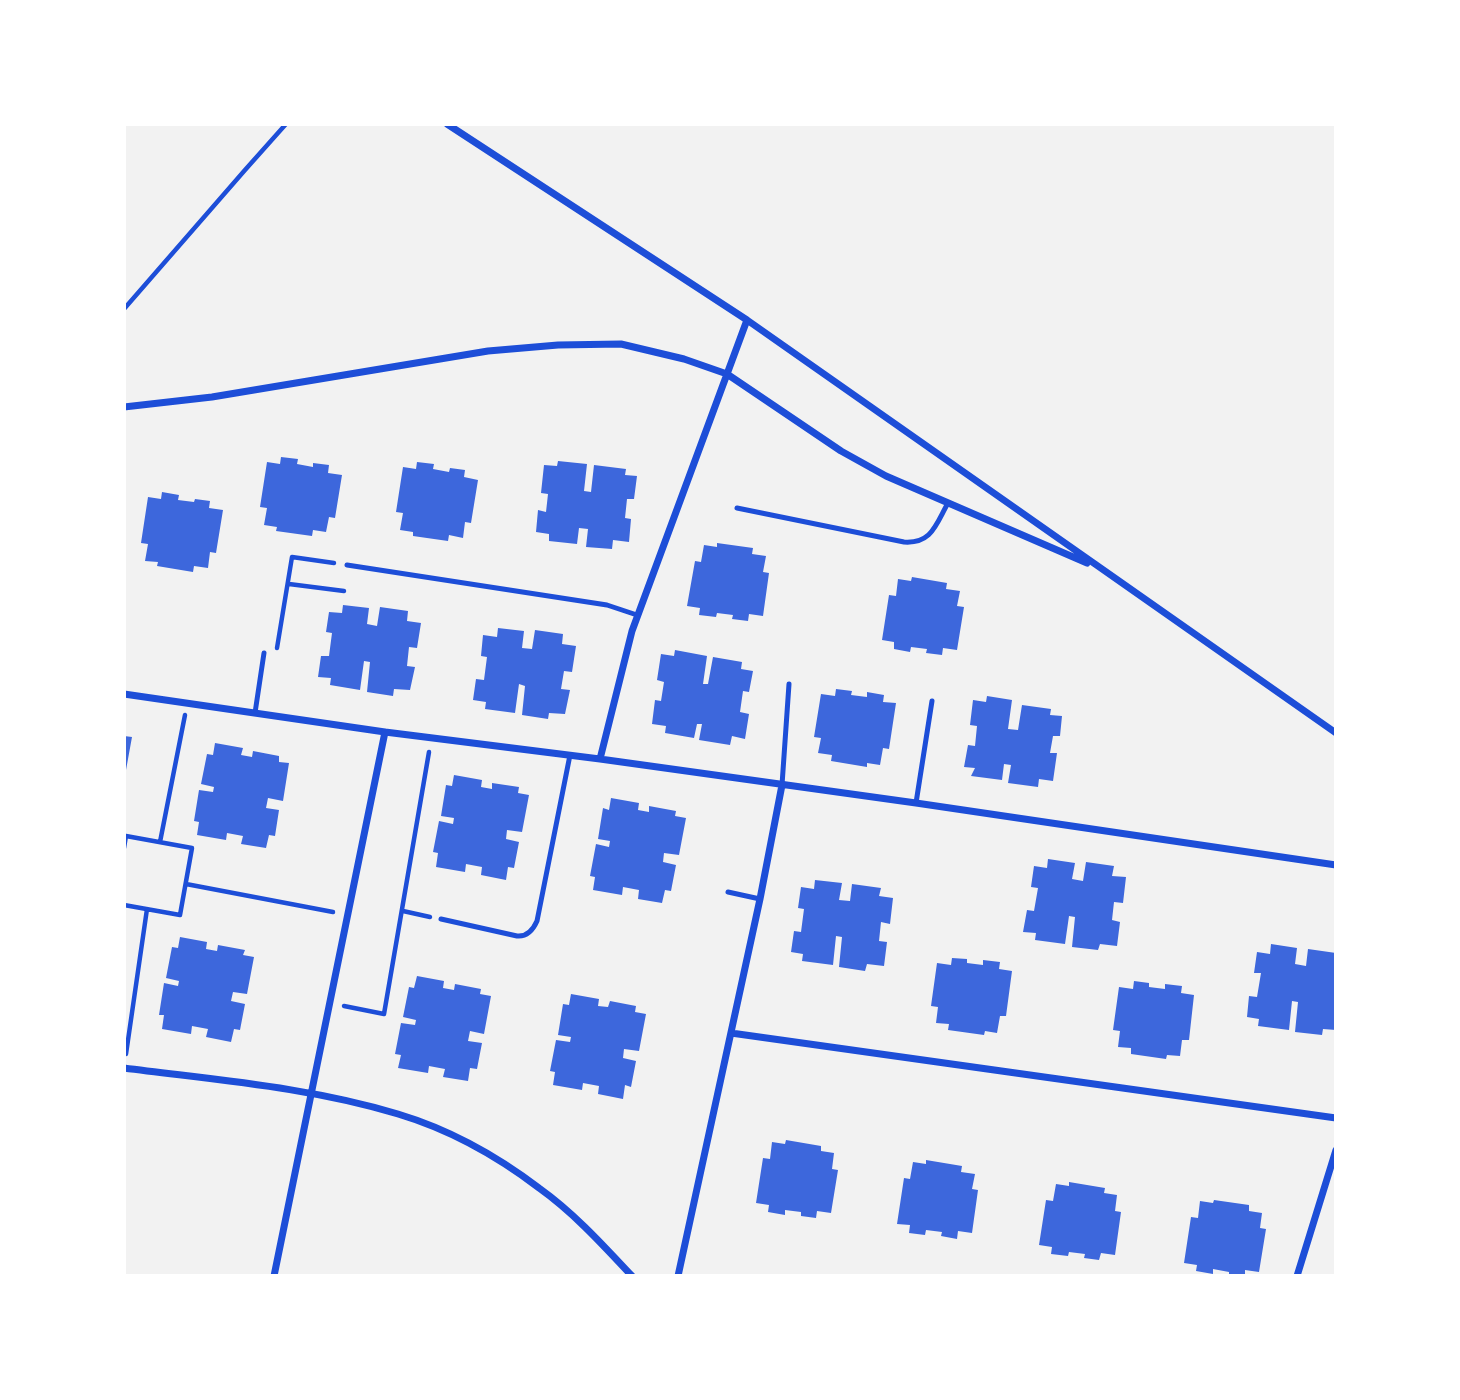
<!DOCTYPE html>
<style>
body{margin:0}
#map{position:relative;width:1460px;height:1400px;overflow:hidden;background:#f2f2f2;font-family:"Nunito Sans",sans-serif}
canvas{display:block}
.frame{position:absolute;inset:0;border:126px solid #fff;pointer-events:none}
</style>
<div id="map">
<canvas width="1460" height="1400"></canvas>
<div class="frame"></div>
</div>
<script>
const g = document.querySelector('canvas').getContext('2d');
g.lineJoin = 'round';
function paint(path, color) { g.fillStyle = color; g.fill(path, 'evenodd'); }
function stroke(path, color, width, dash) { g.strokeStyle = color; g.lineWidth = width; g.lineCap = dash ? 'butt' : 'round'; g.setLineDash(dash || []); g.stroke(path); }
paint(new Path2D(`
 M281,457L298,459L297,464L313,467V463L329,465L328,473L342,475L335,518L329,517L326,532L313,530L312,536L276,531L277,527L264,525L267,508L260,507L267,462L280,464Z
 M558,461L587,464L584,491L591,492L594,465L626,469L625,475L637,476L634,499H627L625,518L631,519L629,542L613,540L612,549L586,547L588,529L579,528L577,544L549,541V534L536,532L538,510L546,512L548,494L541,493L544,465L557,466Z
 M417,462L434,464L433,469L449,472L450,468L465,470L464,477L478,480L471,523L465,522L463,538L449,535L448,541L413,536V532L400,530L403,513L396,512L403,467L416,469Z
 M162,492L179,495L178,500L194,502L195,499L210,501L209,508L223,510L216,553L210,552L208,568L194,566L193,572L157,566L158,562L145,561L148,544L141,543L148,497L161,499Z
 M717,543L753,548L752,554L766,556L763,572L769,573L763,616L749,614L748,621L732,619L733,615L717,613L716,617L699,615L700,608L687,606L695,561L701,562L704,545L717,547Z
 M912,577L947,583L946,589L960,591L957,606L964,607L957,650L943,648L942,655L926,653L927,649L911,647L910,652L894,649V642L882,640L889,595L896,596L898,579L911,581Z
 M343,605L369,608L367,624L377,626L380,607L408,611L407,621L421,623L417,648L409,647L407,666L415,667L410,690L394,689L393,696L367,692L370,662L364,661L360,690L330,685L331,678L318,677L321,656H329L332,633L326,632L329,612L342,613Z
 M498,628L524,631L522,648L532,649L535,630L563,634L562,644L576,646L572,672L564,671L561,689L570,690L565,714L549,713L548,719L522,715L525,686L519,684L515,713L485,709L486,702L473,700L476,679L484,680L487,657L481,656L483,635L497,637Z
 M675,650L707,656L703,684H708L713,657L742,662L741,669L753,671L749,692L743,691L740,712L749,714L745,739L732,736L730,745L699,740L702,724H697L694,738L665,733L666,726L652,724L655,700L661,701L664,682L657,680L661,654L674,656Z
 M836,689L852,691L851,695L867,697V692L884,695L883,702L896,703L889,749L883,748L880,765L867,763V767L831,761L832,755L818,753L821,738L814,737L821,694L835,696Z
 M987,696L1012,700L1008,729L1018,730L1022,705L1051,709L1050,715L1062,716L1060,736H1053L1050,753H1057L1053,781L1039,779L1038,787L1008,783L1011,765L1004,764L1002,780L971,776L975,768L964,767L968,745L975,746L977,726L970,725L973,700L986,702Z
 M124,736L132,737L126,770H124Z
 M215,743L243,748L241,755L252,757L253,751L279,756V762L289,763L283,801L268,798L266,808L279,810L275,836L269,835L266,848L241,844L243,836L227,833L226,840L197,835L199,822L194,821L199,790L213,792L214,787L201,784L207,754L213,755Z
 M454,775L482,780L481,787L492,789V783L519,787L518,793L529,795L522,832L507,830L506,839L519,842L514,868L508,867L506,880L481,875L482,867L466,864L465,872L436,867L438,853L433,852L439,821L453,824L454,818L441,816L446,785L452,786Z
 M611,798L639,803L638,810L649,812V806L676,811L675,816L686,818L679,855L664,853L663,862L676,865L671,891L665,890L662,903L638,899L639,890L623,887L622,895L593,890L595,877L590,876L596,844L609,847L610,841L598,839L603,808L609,810Z
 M1048,859L1075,863L1072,879L1083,881L1086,862L1114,866L1112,876L1126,877L1123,903L1114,902L1112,920L1120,922L1117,946L1100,944L1098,950L1072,947L1075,917L1069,916L1065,944L1035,940L1036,933L1023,932L1027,910L1034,911L1038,888L1031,887L1034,866L1047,868Z
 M815,880L842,883L839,900L850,901L852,884L881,888L879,896L893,898L890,924L881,922L879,941L887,942L884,966L867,964L865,971L839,967L842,937L836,936L833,965L802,961L803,954L791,952L794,931L801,932L804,909L798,908L801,887L814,889Z
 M180,937L207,942L206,949L217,951L218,945L245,950L243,955L254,957L247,994L233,992L231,1001L245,1004L240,1030L234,1029L231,1042L206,1037L208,1029L192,1026L191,1034L162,1029L164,1015H159L164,983L178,986L179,981L166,978L172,947L178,948Z
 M1271,944L1297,948L1295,964L1306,966L1308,949L1336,953V1030L1323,1029L1322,1035L1295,1032L1298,1002L1292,1001L1289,1030L1258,1026L1259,1019L1247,1017L1249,996L1257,997L1261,973H1254L1257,952L1270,954Z
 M952,958L967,959V963L983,965V960L1000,962L999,969L1012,971L1006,1016H1000L997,1033L985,1031L984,1035L948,1030L949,1024L936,1023L938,1007L931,1006L937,963L951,965Z
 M417,976L444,981L443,988L454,990L455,984L481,989L480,994L491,996L484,1034L470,1031L468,1041L482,1043L477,1069L470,1068L468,1081L443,1077L445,1069L429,1066L428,1073L398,1068L401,1055L395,1054L401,1023L415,1025L416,1020L403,1017L409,987L414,988Z
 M1134,981L1149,983V987L1165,989V984L1182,986L1181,993L1194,995L1189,1040H1182L1180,1056L1167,1055L1166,1059L1131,1054V1048L1118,1047L1120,1031L1113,1030L1119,987L1133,989Z
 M571,994L599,999L598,1006L608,1007L610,1001L636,1006L635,1012L646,1014L639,1051L624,1049L623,1058L636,1061L631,1087L625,1085L623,1099L598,1094L599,1086L583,1083L582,1090L553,1085L555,1072L550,1071L556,1040L570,1042L571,1037L558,1035L563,1004L569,1005Z
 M786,1140L821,1146V1151L834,1153L832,1169L838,1170L831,1213L817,1211L816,1218L801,1216V1212L785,1210V1215L768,1212L769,1205L756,1203L763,1158L770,1159L772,1142L785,1144Z
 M926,1160L962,1166L961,1172L975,1174L972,1189L978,1190L972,1233L958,1231L957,1239L941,1236L942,1232L926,1230L925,1235L909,1233L910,1225L897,1224L904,1178L910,1179L913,1162L926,1164Z
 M1069,1182L1105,1188L1104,1193L1117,1195L1115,1211L1121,1212L1115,1255L1101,1253L1099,1260L1084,1258L1085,1254L1069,1252L1068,1256L1051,1254L1052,1247L1039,1245L1046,1200L1053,1201L1056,1184L1069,1186Z
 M1214,1200L1249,1205V1211L1262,1213L1260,1228L1266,1229L1259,1272L1245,1270V1276H1233L1229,1275V1272L1213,1269V1274L1196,1271L1197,1265L1184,1263L1191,1217L1198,1218L1200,1201L1213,1203Z`), '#3d67dc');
stroke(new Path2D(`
 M124,309L245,170L286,124
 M289,584L344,591
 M277,648L292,557L334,563
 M160,842L185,715
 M124,848L126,836L192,848L180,915L124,905
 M186,884L333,912
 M403,911L430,917
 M344,1006L384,1014L429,752
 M126,1054L147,909`), '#1d4ed8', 4.5);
stroke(new Path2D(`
 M737,508L904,542C932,544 936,524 948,503
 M347,565L607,605L637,615
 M255,713L264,653
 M782,785L789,684
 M916,803L932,701
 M728,892L760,899
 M441,919L517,936C527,937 533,930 537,921L570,755`), '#1d4ed8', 5);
stroke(new Path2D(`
 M447,124L747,320L1336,733
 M124,407L212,397L488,351L558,345L621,344L684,359L727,374L841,451L886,476L1087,563
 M124,694L385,732L600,759L916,803L1336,865
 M600,759L632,631L747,320
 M731,1033L1336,1118
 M124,1068C216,1080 309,1087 398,1114C448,1129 497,1156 539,1188C574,1213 603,1245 632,1276
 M274,1276L385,732
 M678,1276L760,899L782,785
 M1297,1276L1336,1150`), '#1d4ed8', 7);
</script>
